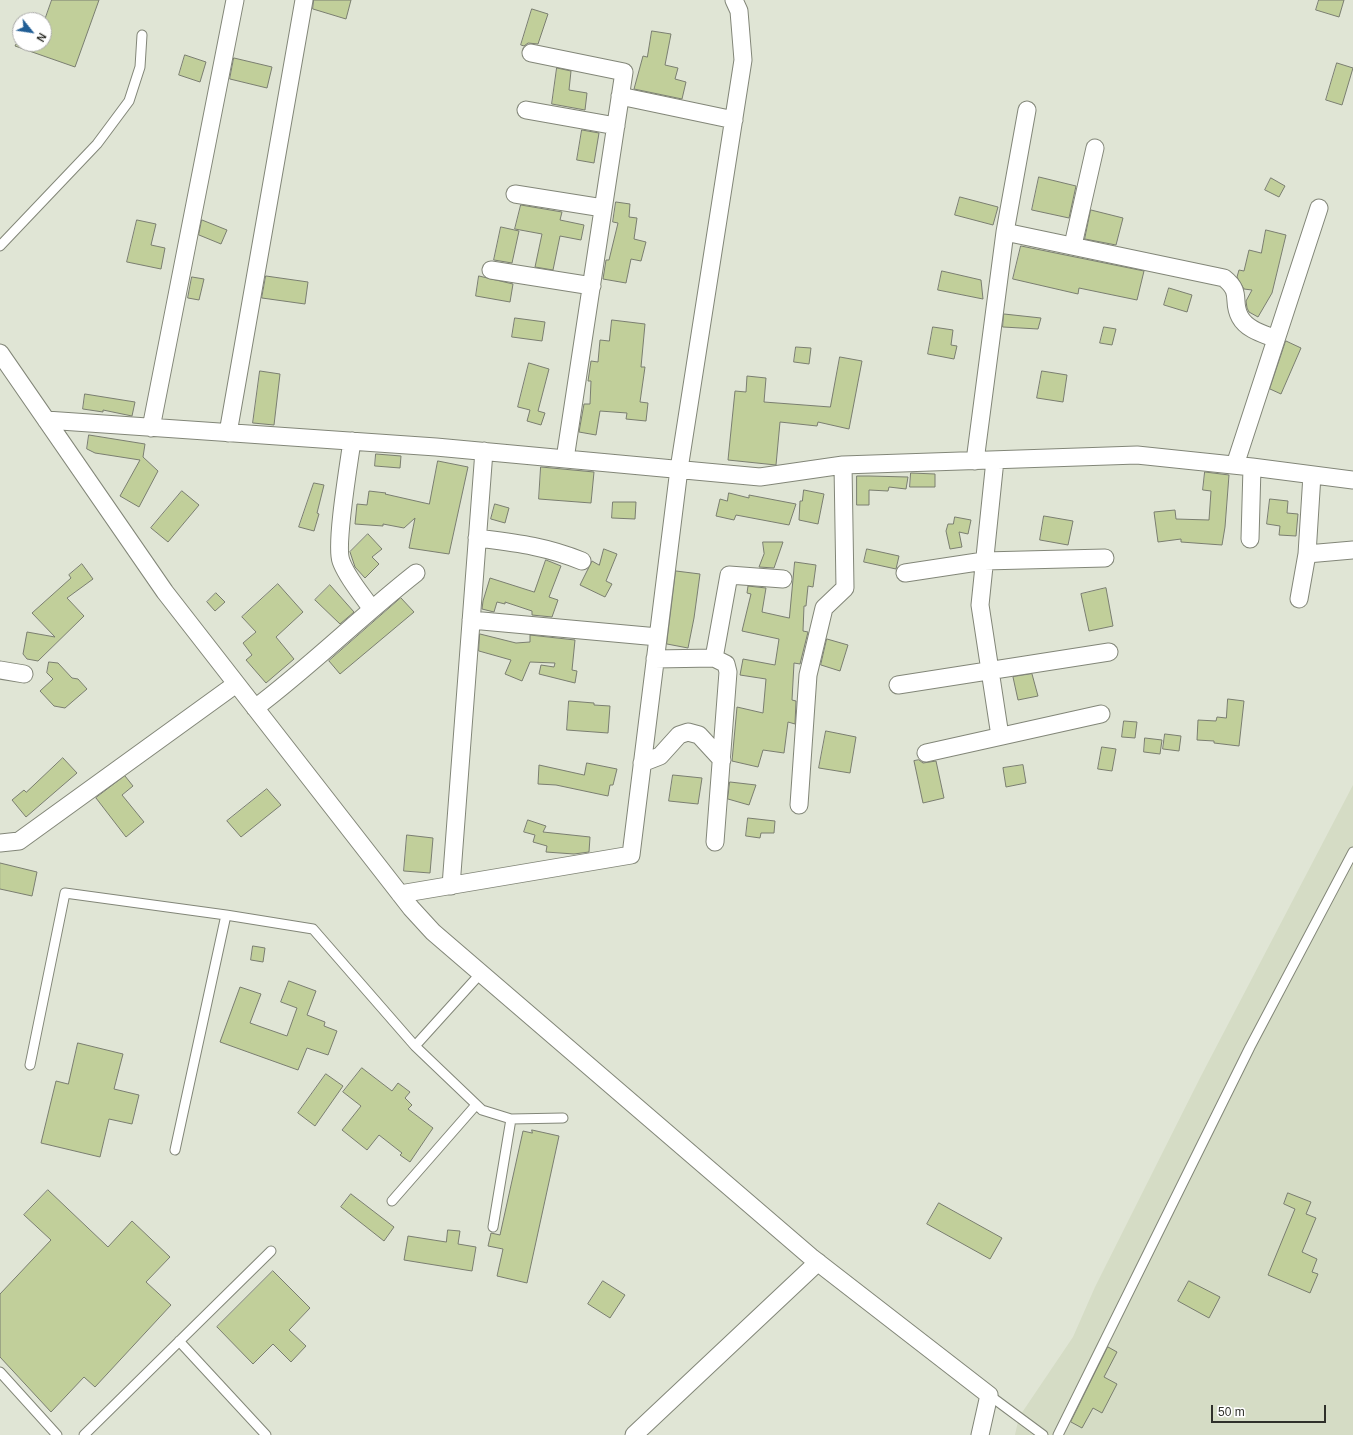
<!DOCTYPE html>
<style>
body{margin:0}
#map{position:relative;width:1353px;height:1435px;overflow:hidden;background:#e0e5d5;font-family:Helvetica,sans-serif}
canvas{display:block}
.north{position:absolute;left:12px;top:12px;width:40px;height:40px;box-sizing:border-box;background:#fff;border:1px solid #acacaa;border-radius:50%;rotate:120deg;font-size:11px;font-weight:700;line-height:16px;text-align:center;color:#2f302a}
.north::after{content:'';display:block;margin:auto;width:14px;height:18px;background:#215e95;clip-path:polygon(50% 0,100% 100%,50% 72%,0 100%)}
.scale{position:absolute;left:1211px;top:1405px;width:115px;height:18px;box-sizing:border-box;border:2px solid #2f302a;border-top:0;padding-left:5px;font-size:12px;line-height:14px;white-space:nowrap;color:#2f302a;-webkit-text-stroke:3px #fff;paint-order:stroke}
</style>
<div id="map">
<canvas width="1353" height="1435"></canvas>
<div class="north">N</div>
<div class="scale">50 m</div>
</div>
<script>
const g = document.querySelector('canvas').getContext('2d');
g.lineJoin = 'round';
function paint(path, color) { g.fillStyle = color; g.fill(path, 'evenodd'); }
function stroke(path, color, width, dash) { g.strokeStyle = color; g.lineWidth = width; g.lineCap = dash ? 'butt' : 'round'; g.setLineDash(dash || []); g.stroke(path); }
paint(new Path2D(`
 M1353,785V1435H1015L1019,1417L1073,1337L1095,1287L1201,1076Z`), '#d5dcc5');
const building = new Path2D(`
 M52,0H99L75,67L15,46L16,44H44V22Z
 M314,0H351L346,19L313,9Z
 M1319,0H1344L1339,17L1316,10Z
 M532,9L548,14L538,44L528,43L524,46L521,45Z
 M652,31L671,34L665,65L678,68L675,79L686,82L682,99L634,89L643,56L647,57Z
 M185,55L206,62L200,82L179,75Z
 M234,58L272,67L267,88L230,79Z
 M1337,63L1353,68L1342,105L1326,100Z
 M557,68L571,71L569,90L587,93L585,110L552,104Z
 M582,130L599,133L594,163L577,160Z
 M1039,177L1076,186L1069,218L1032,210Z
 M1271,178L1285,186L1279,197L1265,190Z
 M960,197L998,207L993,225L955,215Z
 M616,202L630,204L629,217L637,218L634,239L646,242L641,261L631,259L626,283L603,279L606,260H609L618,223L613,222Z
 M521,205L562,212L560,220L584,225L581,240L560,236L553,270L535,267L542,234L515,229Z
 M1091,210L1123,218L1116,245L1085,239Z
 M137,220L156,224L151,245L165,248L161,269L127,262Z
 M202,220L227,230L221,244L199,235Z
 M501,227L519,231L512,263L494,260Z
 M1266,230L1286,235L1272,293L1258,317L1249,312L1247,308L1246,301L1252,290L1244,289L1237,277L1239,270L1244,271L1249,250L1261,253Z
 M1021,246L1144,271L1137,300L1079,288L1078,294L1013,279Z
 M942,271L981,280L983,299L938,290Z
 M266,276L308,282L305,304L262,298Z
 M479,276L513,284L510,302L476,296Z
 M192,277L204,279L199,300L188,298Z
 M1169,288L1192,295L1187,312L1164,305Z
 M1004,314L1041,318L1038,329L1003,327Z
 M515,318L545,322L542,341L512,337Z
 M612,320L645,324L641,367H645L640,402L648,403L646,421L626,419L627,413L600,411L596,435L579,432L584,404H590L591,381H588L591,361L598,362L600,340L609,341Z
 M933,327L953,330L951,345L957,346L954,359L928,354Z
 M1104,327L1116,329L1112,345L1100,343Z
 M1286,341L1301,348L1281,394L1270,389Z
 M796,347L811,348L809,364L794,362Z
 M840,357L862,361L849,429L818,422L817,426L780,422L776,465L728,460L735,391L746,392L747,376L766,378L764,402L830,407Z
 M529,363L549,369L538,411L545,413L541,425L527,421L530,410L518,407Z
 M260,371L280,374L274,425L253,423Z
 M1042,371L1067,375L1063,402L1037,398Z
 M85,394L135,402L132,416L103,410V412L83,409Z
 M89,435L145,444L143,457L158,471L139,507L120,496L140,460L95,453L87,449Z
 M376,454L401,456L400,468L375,466Z
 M438,461L468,467L449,554L409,548L415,518L404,528L383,524V526L355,524L357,504L367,505L369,491L386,493L385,494L429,504Z
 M541,467L594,472L591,503L539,499Z
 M1205,472L1229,475L1225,527L1222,545L1181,542V539L1158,542L1154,512L1175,510L1176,519L1209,520L1211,491L1203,490Z
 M911,473L935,474V487H910Z
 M857,476H869L908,477L906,489L889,487L888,491L869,490V505H857Z
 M314,483L324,485L317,513L319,514L314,531L299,527Z
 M804,490L824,494L818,524L799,520L800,501H802Z
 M182,491L199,505L168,542L151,528Z
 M729,493L749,498V495L796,504L789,525L736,515L734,520L716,516L720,499L727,501Z
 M1270,499L1288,501L1287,513L1298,514L1296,536L1279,535L1280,526L1267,524Z
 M613,502H636L635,519L612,518Z
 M495,504L509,508L505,523L491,519Z
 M1044,516L1073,521L1068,545L1040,540Z
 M955,517L971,520L968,534L959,532L962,547L950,549L946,531L948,524H953Z
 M368,534L382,549L372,557L379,564L365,578L355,567L350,552Z
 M763,542H783L774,568L759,567L764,554Z
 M604,549L617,554L606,581L612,584L605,597L580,585L592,561L599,565Z
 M867,549L899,556L896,569L864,562Z
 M546,560L561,566L549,597L558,600L552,617L532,615V611L505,602V604L497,602L494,612L482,609L483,601L490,578L534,592Z
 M795,562L816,565L813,587L808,586L806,606H804L803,631L808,632L800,664L794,663L792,700L796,701L795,724L788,722L784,753L763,750L758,767L732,761L737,707L763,713L766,679L740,675L743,659L775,665L779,639L742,631L751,594L747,593L748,586L766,588L762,612L789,618Z
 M82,564L93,579L67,598L84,616L38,661L27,659L23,654L27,632L55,637L32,613L71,578L69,575Z
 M676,571L700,574L694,618L688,648L667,644Z
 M278,584L303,612L276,637L294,659L266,683L246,660L252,655L243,643L256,632L242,617Z
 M330,585L354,612L340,624L315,600Z
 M1106,588L1113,626L1089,631L1081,594Z
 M216,593L225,602L215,611L207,602Z
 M401,598L414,612L340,674L329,661Z
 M480,634L516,643L530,642V635L575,640L572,670L577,671L575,683L539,674L541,665L554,667L555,663L530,662L522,681L505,674L511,660L479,651Z
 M827,639L848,645L840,671L821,665Z
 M49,662L58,663L72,678L78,679L87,689L65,708L54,706L40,691L53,679L47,673Z
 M1032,674L1038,696L1018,700L1013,677Z
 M1228,699L1244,701L1239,746L1214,743V741L1197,740L1198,720L1216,721L1217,717L1226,718Z
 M569,701L594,703V705L610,706L608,733L567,730Z
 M1124,721L1137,722L1135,738L1122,737Z
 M826,731L856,737L850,773L819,768Z
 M1165,734L1181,736L1179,751L1163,749Z
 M1145,738L1162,740L1160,754L1144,752Z
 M1102,747L1116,749L1112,771L1098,769Z
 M63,758L77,773L26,817L12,800L24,790L26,792Z
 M919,760L923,763L936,761L944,798L923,803L914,761Z
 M587,763L617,769L613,785H610L608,796L556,785L538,784L539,765L584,775Z
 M1023,765L1026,783L1006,787L1003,768Z
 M673,775L702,778L698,804L669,801Z
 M125,776L133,786L122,795L144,822L126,837L96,798Z
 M730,782L756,785L749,805L728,799Z
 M267,789L281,805L241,837L227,821Z
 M748,818L775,821L774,833H761L760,838L746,836Z
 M528,820L546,826L543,832L590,837L589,852L574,854L546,852L547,846L533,842L535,835L524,832Z
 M407,835L433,838L430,873L404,871Z
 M0,863L37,872L32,896L0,889Z
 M253,946L265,948L263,962L251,960Z
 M289,981L316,991L307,1015L325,1022L324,1026L337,1031L328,1055L307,1048L298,1070L220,1042L240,987L261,994L250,1023L287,1036L297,1008L281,1002Z
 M78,1043L123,1054L114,1089L139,1095L132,1124L109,1119L100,1157L41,1143L56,1081L68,1084Z
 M362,1068L392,1091L398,1083L410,1092L405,1098L412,1105L408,1109L433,1128L410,1162L400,1155L402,1153L379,1135L367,1150L342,1130L361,1106L343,1092Z
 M326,1074L343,1086L315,1126L298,1113Z
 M532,1130L559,1136L527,1283L497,1276L503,1249L488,1246L491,1233L500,1235L523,1131L532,1133Z
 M48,1190L108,1247L132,1221L170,1257L146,1282L171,1305L95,1387L84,1377L51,1412L0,1357V1294L51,1240L24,1215Z
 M1288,1193L1311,1202L1306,1214L1316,1218L1302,1252L1317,1259L1312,1272L1318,1274L1310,1293L1268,1275L1295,1209L1284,1204Z
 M351,1194L394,1227L384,1241L341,1207Z
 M939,1203L1002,1238L990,1259L927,1224Z
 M448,1230L460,1231L458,1244L476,1247L472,1271L404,1260L408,1236L446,1242Z
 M273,1271L310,1308L289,1330L306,1346L291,1362L273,1344L253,1364L217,1327Z
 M603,1281L625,1295L610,1318L588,1304Z
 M1189,1281L1220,1297L1209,1318L1178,1301Z
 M1108,1347L1117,1352L1104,1377L1117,1384L1102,1413L1093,1408L1082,1428L1071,1422Z`);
paint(building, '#c1cf9a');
stroke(building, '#7a7e70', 1);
const service = new Path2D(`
 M0,246L97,144L129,101L140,67L142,35
 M415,1046L482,1110L511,1119L563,1118
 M30,1065L65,893L226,915
 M175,1150L226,915L313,929L415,1046L481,973
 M392,1201L476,1105
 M493,1227L511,1119
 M179,1341L266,1435
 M0,1372L57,1435
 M989,1395L1043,1435
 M84,1435L271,1251
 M1058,1435L1250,1047L1353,852`);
const minor = new Path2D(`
 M531,53L624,72L565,459
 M620,96L734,120
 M526,110L616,126
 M515,194L603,208
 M1005,232L1027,110
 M1073,245L1095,148
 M491,270L592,286
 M0,353L165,592L411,908L433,932L811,1257L989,1395L980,1435
 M46,420L436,447L760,477L843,465L1137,455L1252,467L1353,480
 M151,428L235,0
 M228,433L304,0
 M352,441C349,463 335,545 341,561C347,578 361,593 371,608
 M995,460L980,605L1000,736
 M975,461L1005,232L1224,278C1243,293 1231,301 1240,317C1247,330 1264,334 1276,339
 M1235,465L1319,208
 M477,538C516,543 545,546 582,561
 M1250,539L1252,467
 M1307,554L1353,550
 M905,573L984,561L1105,558
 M1299,599L1307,554L1312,475
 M471,620L658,637
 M714,658L726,664L728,672L715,842
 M655,659L714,658L729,575L783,579
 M0,670L24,674
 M898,685L1109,652
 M255,708C311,666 361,616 416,573
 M926,753L1101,714
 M642,763L660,756L679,735L688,732L699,735L722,760
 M799,805L808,675L824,608L845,588L843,465
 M0,843L19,841L236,684
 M451,886L484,451
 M400,894L631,855L679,469L743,60L739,11L734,0
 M634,1435L818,1262`);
stroke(service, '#828678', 11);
stroke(minor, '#828678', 19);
stroke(service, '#fff', 9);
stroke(minor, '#fff', 17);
</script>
